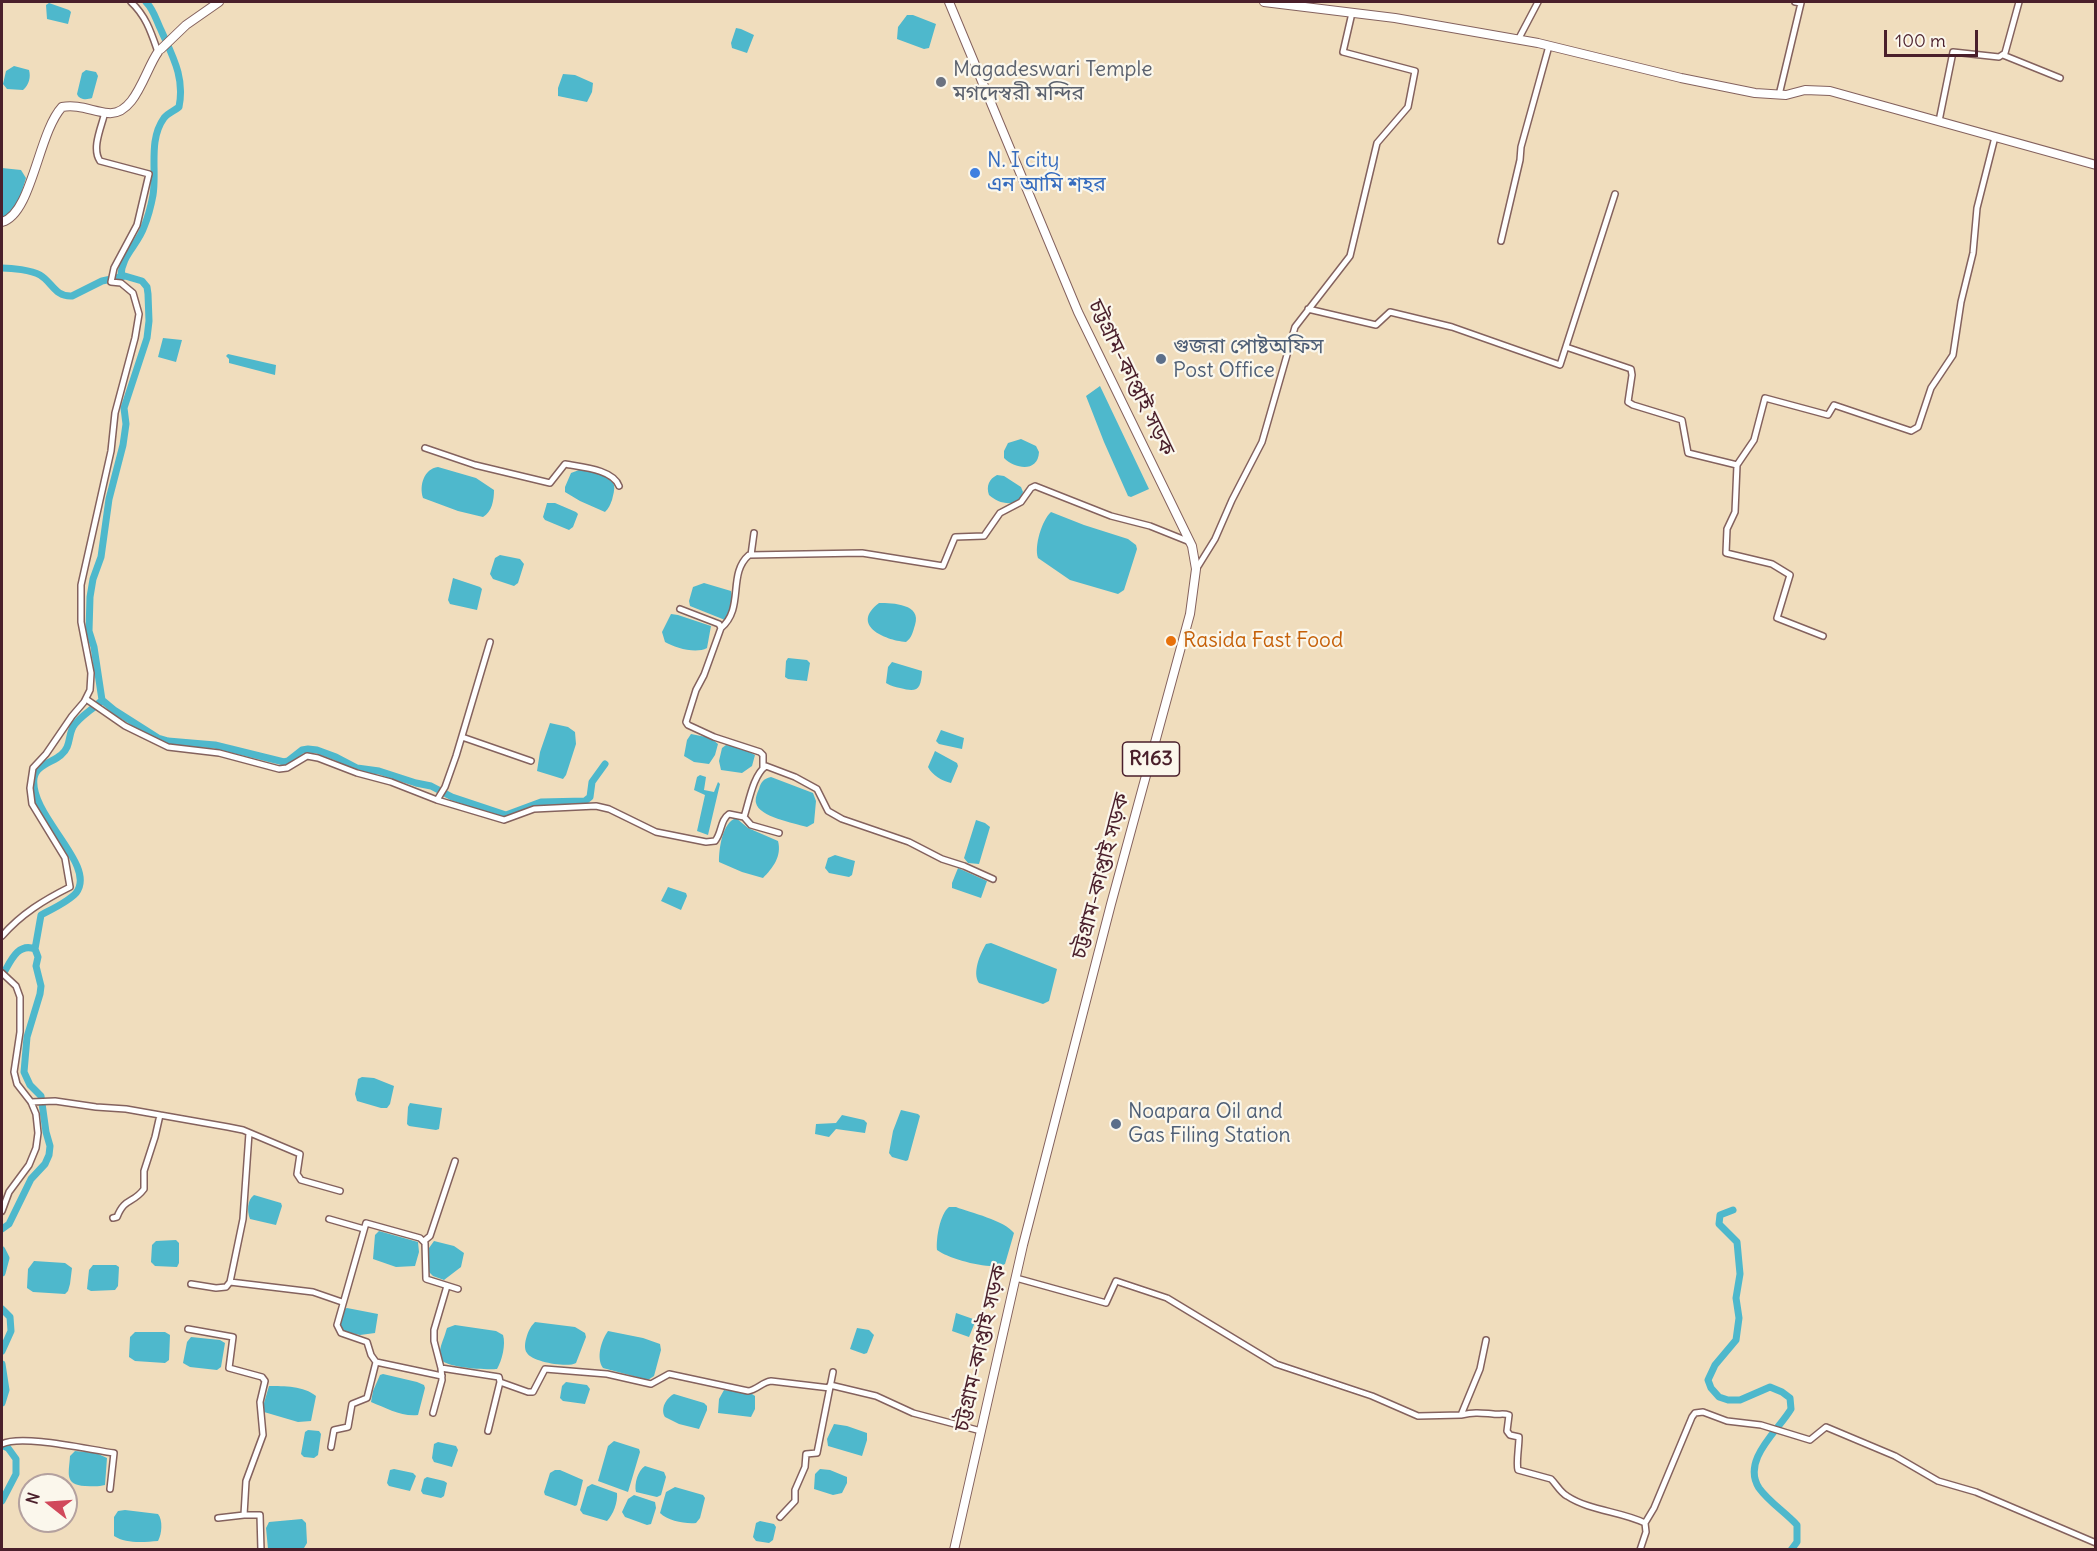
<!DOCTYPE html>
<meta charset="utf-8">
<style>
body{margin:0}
#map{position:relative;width:2097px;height:1551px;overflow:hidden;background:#f0ddbd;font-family:Delius,sans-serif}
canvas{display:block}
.frame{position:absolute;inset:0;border:3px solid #4a1f2b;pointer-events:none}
.north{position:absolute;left:18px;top:1473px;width:60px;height:60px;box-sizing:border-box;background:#fbf7ec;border:2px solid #b4a19f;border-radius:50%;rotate:287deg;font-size:16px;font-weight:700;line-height:24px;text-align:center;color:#4a1f2b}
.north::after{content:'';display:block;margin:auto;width:21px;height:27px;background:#d1495b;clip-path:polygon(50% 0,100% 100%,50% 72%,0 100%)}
.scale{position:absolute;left:1884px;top:30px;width:94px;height:27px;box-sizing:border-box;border:3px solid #4a1f2b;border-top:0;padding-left:8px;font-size:18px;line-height:21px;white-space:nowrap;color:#4a1f2b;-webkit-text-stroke:4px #fbf7ec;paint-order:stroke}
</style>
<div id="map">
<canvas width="2097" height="1551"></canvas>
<div class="frame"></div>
<div class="north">N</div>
<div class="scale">100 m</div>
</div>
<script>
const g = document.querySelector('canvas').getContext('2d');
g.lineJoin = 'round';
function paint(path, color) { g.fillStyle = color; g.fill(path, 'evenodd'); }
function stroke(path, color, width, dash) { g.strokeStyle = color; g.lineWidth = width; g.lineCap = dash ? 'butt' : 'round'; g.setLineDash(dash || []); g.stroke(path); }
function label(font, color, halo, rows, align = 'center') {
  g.font = font + ' Delius,"Noto Sans Bengali",sans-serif'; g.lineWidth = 4.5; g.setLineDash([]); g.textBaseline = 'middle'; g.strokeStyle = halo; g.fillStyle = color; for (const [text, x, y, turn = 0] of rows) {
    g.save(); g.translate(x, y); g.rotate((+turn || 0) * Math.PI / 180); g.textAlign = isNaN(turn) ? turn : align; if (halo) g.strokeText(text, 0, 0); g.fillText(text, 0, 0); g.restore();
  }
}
paint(new Path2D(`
 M49,3L69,10L71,12L68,24L47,19L46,5Z
 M907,15H913L936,24L929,48L924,49L897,39L898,27Z
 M736,28L741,29L754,35L747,53L732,48L731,43Z
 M14,66L29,70C31,77 29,85 23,90L7,89L3,84L6,71Z
 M86,70L96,72L98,76L92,98C87,100 79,100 77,94L82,73Z
 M563,74L575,75L593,83L592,92L587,102L558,96V88Z
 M2,168L21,170L26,178C21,194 18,211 2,218Z
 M163,338L182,340L176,362L158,357Z
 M228,354L276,365L275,375L229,363V359L226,356Z
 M1100,386L1149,489L1131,497L1128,496L1104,442L1086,396Z
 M1021,439L1036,446L1039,452C1038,473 1015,469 1004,458V451L1008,443Z
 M438,467L476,478L494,490C494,500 492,512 483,517L458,511L423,498C419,485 424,469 438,467Z
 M579,470C589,470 611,475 614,485C615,490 613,495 612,500C610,505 609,508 605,512L580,501L565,492V487L571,473Z
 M997,475L1004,476L1021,487L1023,492L1019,501C1008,506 997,502 989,495C986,486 989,479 997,475Z
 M547,503H555L576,512L578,514L573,527L569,530L545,520L543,517Z
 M1051,512L1084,525L1128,539L1136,545L1137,549L1124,590L1118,594L1070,580L1038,558C1034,546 1042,520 1051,512Z
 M500,555L520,559L524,564L518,583L514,586L493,579L490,574L495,558Z
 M453,578L480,587L482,589L477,610L450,604L448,600Z
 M704,583L731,591C733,600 731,613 725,620L690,606L689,601L693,587Z
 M879,603C893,603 922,604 915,625C913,631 912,638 906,642C884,640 850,625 879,603Z
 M671,614L678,615L711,626L707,648C696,654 675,648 665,642L662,632Z
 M788,658L807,660L810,663L807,681L788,679L785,677L786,661Z
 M892,662L922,671C921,689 918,693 900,688C895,687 891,686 886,683L888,667Z
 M550,723L568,727L575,732L576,744L566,775L563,779L537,771L540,752Z
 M941,730L964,738L962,749L939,744L936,741Z
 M691,734L711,738L718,744L715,755L709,764L694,762L684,756L687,740Z
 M726,745L740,747L755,755L752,766L742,773L721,770L719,761L722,748Z
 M935,751L957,763L958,766L951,783C942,781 932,775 928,767Z
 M700,775L706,777L704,790L714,792L718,782L720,784L708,835L697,831L705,795L694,790L697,777Z
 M771,777L813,793L816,801L814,823L807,827C794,823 759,817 756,803C755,799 757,793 759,789C761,782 763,779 771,777Z
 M736,818L748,828L778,841C782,856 773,868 763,878L742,872L719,862C719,849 722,823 736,818Z
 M976,820L985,823L990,827L979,864L968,863L964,858Z
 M835,855L855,861L852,875L849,877L829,873L825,868L828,858Z
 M958,868L987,881L981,898L952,888V883Z
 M668,887L686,893L687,896L681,910L661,901Z
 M991,943L1057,969L1049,1001L1043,1004L979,983C972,973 980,954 986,944Z
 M362,1077L374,1078L394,1086L390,1104L387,1108H381L357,1101L355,1094L358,1079Z
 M410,1103L442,1108L439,1129L436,1130L409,1126L407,1124L408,1107Z
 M901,1110L918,1114L920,1116L908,1160L906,1161L892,1157L889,1153L893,1131Z
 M842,1115L864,1120L867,1123L865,1133L836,1129L829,1137L815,1134L816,1124L836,1123Z
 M254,1195L281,1203L282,1206L276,1225L250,1219C247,1211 247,1200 254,1195Z
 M949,1207H956C971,1213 1004,1220 1014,1233L1005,1264C992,1271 949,1259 937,1250C936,1238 940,1214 949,1207Z
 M379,1231L418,1242L419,1252L415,1266L396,1267L373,1259L375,1235Z
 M176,1240L179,1243V1263L177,1267L155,1266L151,1262L152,1245L156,1241Z
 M434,1241L454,1246L464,1253L461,1267L444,1280L433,1276L429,1272V1248Z
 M34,1261L65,1263L72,1268L70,1284L68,1291L65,1294L33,1292L27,1288L28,1269Z
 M93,1265H116L119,1267L118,1286L115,1290L91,1291L87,1289L89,1270Z
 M347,1308L378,1314L375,1333L360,1335L342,1331L339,1325L344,1309Z
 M956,1313L976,1320L969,1337L952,1331Z
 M535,1322L575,1327L585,1333L586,1337L576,1363C568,1368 532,1362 527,1353C524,1349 525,1343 526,1339C528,1332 530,1327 535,1322Z
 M455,1325L496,1331L503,1335C506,1344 502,1361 497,1369C487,1370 445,1368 441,1359C437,1351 444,1339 446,1331L447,1328Z
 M857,1328L869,1330L874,1335L867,1353L864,1354L850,1349Z
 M608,1331L643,1338L660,1344L661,1350L654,1376L648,1380L603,1368C596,1358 601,1341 608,1331Z
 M135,1332H165L170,1335L169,1360L165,1363L135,1361L129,1357L130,1337Z
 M191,1337L220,1340L225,1343L221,1367L217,1370L190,1367L183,1363L187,1342Z
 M383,1374L417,1382L424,1385L425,1388L418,1415C402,1417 386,1408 371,1402L373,1391L380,1375Z
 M566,1382L587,1385L590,1389L585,1404L563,1401L560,1398L562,1386Z
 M269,1386C284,1386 304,1386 316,1396L311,1421L298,1422L264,1412V1403Z
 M724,1390L752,1394L755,1396V1409L751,1417L718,1413L719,1399Z
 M674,1394L704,1403L707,1406V1410L699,1429L679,1424L665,1417C660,1409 666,1398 674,1394Z
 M834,1424L847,1426L867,1433V1440L862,1456L828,1446L827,1439Z
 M308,1430L319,1431L321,1434L318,1455L314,1458L304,1457L301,1454L305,1432Z
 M614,1441L639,1449L640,1452L628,1492L598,1481L608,1446Z
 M438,1442L456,1446L458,1450L452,1467L434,1462L432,1458L434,1444Z
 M75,1451L96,1453L107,1458L105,1485C98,1487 92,1486 85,1486C64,1485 69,1473 70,1456Z
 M645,1466L664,1472L666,1477L661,1495L657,1497L636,1492C634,1484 638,1470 645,1466Z
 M394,1469L413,1473L416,1476L410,1491L389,1486L387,1483L390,1470Z
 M820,1469L830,1470L847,1477V1483L842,1493L833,1495L814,1489L815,1474Z
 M560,1470L583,1480L577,1505L575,1506L545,1495L544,1492L550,1473L555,1470Z
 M427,1477L444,1481L447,1483L444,1496L441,1498L423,1494L421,1491L424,1479Z
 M592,1484L617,1493C618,1502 613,1515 607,1521L583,1514L580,1510L587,1487Z
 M675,1487L703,1495L705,1498L700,1518L696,1523C685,1524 668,1521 660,1513L666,1492Z
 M634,1495L655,1502L656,1508L651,1524L647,1525L625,1517L622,1512L628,1499Z
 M125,1510L158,1514C163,1520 162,1534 158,1541C144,1542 126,1544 114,1536V1517L118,1511Z
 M302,1519L306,1523L307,1543L304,1548L268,1549L266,1528L269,1522Z
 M760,1521L774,1524L776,1527L773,1540L769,1543L756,1541L753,1537L756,1523Z`), '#4eb8cc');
stroke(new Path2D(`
 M2,268C12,268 31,270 40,275C52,282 55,297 72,296L102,281L125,276L142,281L147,287L148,294L149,321L147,338L124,408L126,424L123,445L109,499L101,557L93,579L90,597L89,631L94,647L102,700L114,710L158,738L168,741L215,745L284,762L288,761L302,750L308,749L317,750L336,757L357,768L379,771L416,783L431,786L452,797L506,815L541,802L585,801L590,797L592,782L605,764
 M121,276C121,256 138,245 144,227C148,217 151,206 153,195C157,171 148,140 164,118C168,113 174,111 179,107C185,78 173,57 161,30C156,20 154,10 146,2
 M35,949L41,915C52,909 68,902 76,893C98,865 29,816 34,778C36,765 53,762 61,755C71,747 68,736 73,727C79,717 92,710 100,702
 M2,976C10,963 17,942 35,949L38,957L36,966L41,986L40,994L27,1037L24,1072L30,1085L41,1096L46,1132L50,1146L49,1155L45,1164L31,1179L9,1224L2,1229
 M1733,1210L1720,1215L1719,1224L1737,1242L1740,1274L1736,1298L1739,1318L1736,1340L1715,1365L1708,1380L1711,1388L1719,1397L1728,1400H1740L1770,1387L1782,1392L1790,1398L1791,1409C1778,1431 1741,1460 1759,1488C1769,1502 1785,1512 1797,1525V1542L1791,1550
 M2,1250L6,1258L2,1273
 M2,1309L10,1317L11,1331L2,1351
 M2,1364L6,1390L2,1403
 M2,1445L8,1448L16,1459V1474L2,1501`), '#4eb8cc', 7);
const minor = new Path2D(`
 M131,2C146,16 151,32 158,52
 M1518,40L1538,2
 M2003,55L2060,78
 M1779,95L1801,3L1795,2
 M1939,121L1953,52L1999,57L2005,53L2019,2
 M1501,241L1520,160L1521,147L1549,46
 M1308,309L1376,325L1390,312L1452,327L1560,365L1615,194
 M1566,347L1631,369L1632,375L1628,402L1633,405L1682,420L1688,453L1737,465L1735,512L1727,529L1726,553L1772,564L1790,575L1777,618L1823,636
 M425,448L475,465L550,483L565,464C580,467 613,469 619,486
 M1737,465L1754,440L1765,398L1828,415L1834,405L1911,431L1918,427L1931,388L1953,355L1961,302L1973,253L1977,208L1995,137
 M751,555L754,533
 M1197,568L1215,539L1232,500L1262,442L1295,327L1350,256L1377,143L1408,107L1415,71L1343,52L1352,13
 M680,609L719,624L721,628L704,675L696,690L686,722L688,725L714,737L760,752L763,755V768
 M721,628C745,608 727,574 749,555L862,553L943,566L955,537L984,536L1000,513L1021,502L1031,488L1035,486L1111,516L1150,526L1190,542
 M86,699L125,726L168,747L219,753L279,769L287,768L307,756L318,758L357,773L391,782L437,800L445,787L456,756L490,642
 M462,737L531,761
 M437,800L504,820L534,809L596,806L609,809L656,832L706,842L715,841C722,833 720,820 729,814L744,817L751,825L779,833
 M744,817C749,802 753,775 766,766L795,777L817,789L828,811L842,819L909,842L942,859L964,866L993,879
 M2,936C21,914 44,900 70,887L65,858L32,804L30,788L33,768L46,754L72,716L84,702L90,690L91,673L81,622V585L111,451L115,413L135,338L139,314L133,293L121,283L111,282L114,268L137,225L149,174L100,161C91,148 102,126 105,112
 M2,973L16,986L20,997V1032L14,1072L17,1084L31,1102L36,1114L38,1133L36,1148L29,1165L9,1192L2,1211
 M31,1102L55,1101L96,1107L126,1109L228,1127L243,1130L300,1154L297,1174L301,1180L340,1191
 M113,1218L117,1217C125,1197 133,1204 144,1189V1171L155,1137L160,1115
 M329,1219L364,1229
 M424,1241L430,1236L455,1161
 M1016,1278L1106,1303L1116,1281L1167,1298L1276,1364L1372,1396L1418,1416L1461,1415L1480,1369L1486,1340
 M230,1282L243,1219L249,1133
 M191,1284L216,1288L226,1287L230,1282L313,1292L342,1302
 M188,1329L233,1337L229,1368L262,1377L265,1381L260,1402L263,1435L246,1481L244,1515L218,1518
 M441,1368L499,1377L500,1382L488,1431
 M442,1376L376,1362L371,1355L367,1342L341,1333L337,1325L366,1223L420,1238L425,1243L426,1279L458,1289
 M500,1382L528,1392H533L545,1369L607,1374L651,1384L669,1374L748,1391C757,1390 762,1382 771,1381L830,1388
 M830,1385L876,1396L913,1413L981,1431
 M433,1413L442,1380L441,1368L434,1341V1330L447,1286
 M1461,1415C1476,1412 1480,1413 1493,1414C1499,1415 1503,1413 1509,1415L1507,1431L1510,1435L1519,1437C1519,1447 1516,1463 1518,1470L1551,1479C1557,1485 1560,1492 1567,1496C1590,1511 1620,1511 1645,1523L1646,1532L1640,1550
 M2,1444C22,1434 90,1450 114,1453L110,1489
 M331,1447L334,1430L348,1427L352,1404L367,1398L376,1362
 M244,1515H260L261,1550
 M780,1517L795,1501V1490L805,1467L806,1454L817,1453L833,1372
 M1645,1523L1654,1508L1692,1417L1695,1413L1703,1412L1727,1421L1761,1425L1810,1440L1826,1427L1895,1456L1938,1481L1976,1492L2096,1543`);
const secondary = new Path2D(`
 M1264,2L1395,18L1538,43L1681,78L1755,93L1786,95L1805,90L1830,91L2096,165
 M161,49L186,25L219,2
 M2,222C32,214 38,133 62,107C78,104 92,111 108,113C135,116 145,70 158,52`);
const primary = new Path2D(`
 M949,2L1078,312L1192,546L1196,569L1190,614L1111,904L1023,1245L954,1550`);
stroke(minor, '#84625e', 8);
stroke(secondary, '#84625e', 10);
stroke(primary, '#84625e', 10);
stroke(minor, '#fff', 5);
stroke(secondary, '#fff', 8);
stroke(primary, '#fff', 8);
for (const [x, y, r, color] of [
 [941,82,6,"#6b7280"],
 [975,173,6,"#3f7fe0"],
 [1161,359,6,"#5c6f8a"],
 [1171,641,6,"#e8710a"],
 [1116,1124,6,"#5c6f8a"]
]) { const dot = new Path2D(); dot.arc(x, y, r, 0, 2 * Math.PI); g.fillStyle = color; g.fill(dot); stroke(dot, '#fbf7ec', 2); }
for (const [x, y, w] of [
 [1151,759,57]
]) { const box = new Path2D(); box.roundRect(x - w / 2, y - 17, w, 34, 4.5); g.fillStyle = '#fbf7ec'; g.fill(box); stroke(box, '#4a1f2b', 1.5); }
label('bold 20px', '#4a1f2b', null, [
 ["R163",1151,759]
]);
label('21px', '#5b616d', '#fbf7ec', [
 ["Magadeswari Temple",953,70],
 ["মগদেস্বরী মন্দির",953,94]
], 'left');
label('21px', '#366cbe', '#fbf7ec', [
 ["N. I city",987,161],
 ["এন আমি শহর",987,185]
], 'left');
label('21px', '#4e5e75', '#fbf7ec', [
 ["গুজরা পোষ্টঅফিস",1173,347],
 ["Post Office",1173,371],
 ["Noapara Oil and",1128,1112],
 ["Gas Filing Station",1128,1136]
], 'left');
label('21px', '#4a1f2b', '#fbf7ec', [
 ["চট্টগ্রাম-কাপ্তাই সড়ক",1131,378,64],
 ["চট্টগ্রাম-কাপ্তাই সড়ক",1101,876,-75],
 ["চট্টগ্রাম-কাপ্তাই সড়ক",981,1348,-77]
]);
label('21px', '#c56008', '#fbf7ec', [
 ["Rasida Fast Food",1183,641]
], 'left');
</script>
